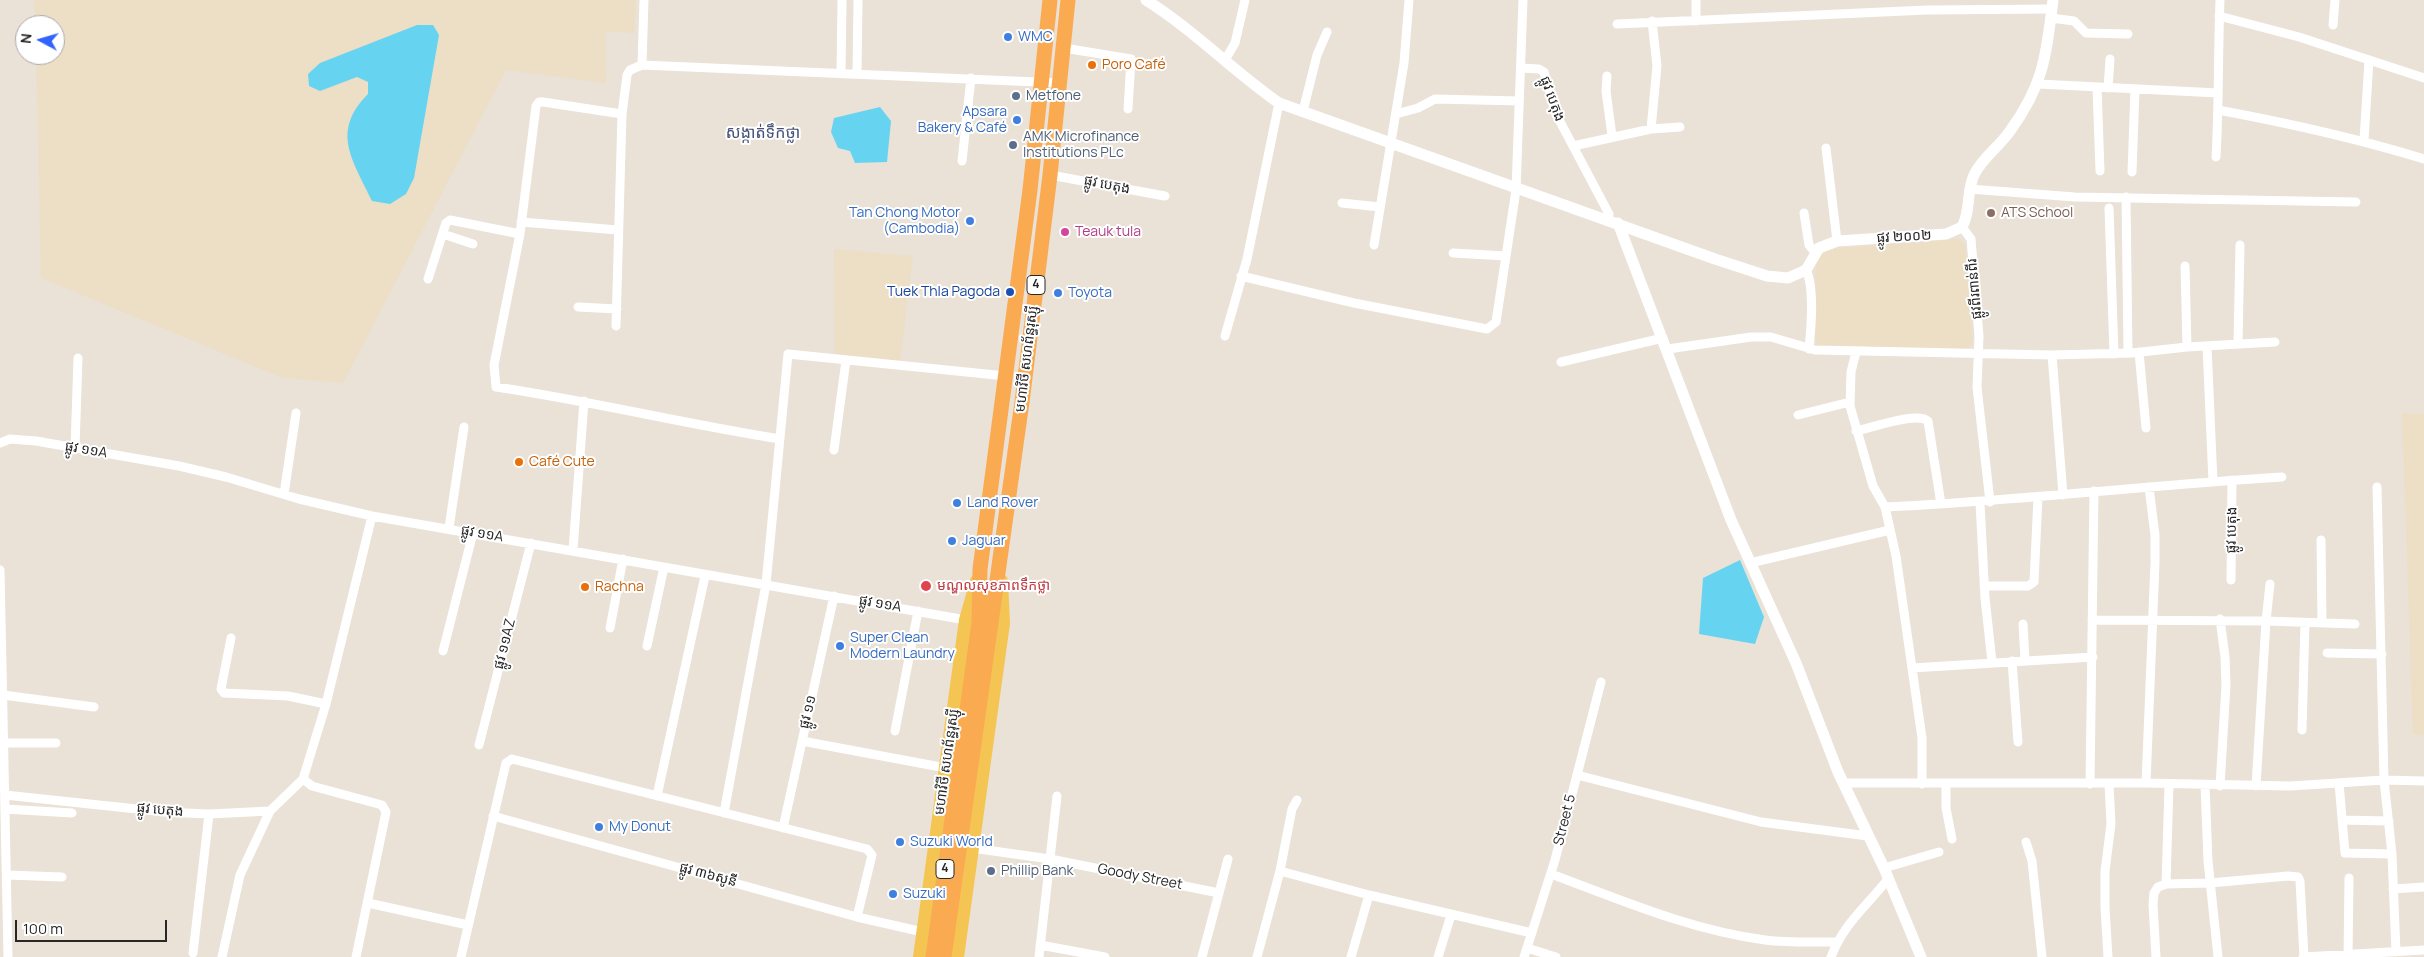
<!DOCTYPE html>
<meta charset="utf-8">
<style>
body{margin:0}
#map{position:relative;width:2424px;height:957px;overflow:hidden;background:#eae1d7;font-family:Manrope,sans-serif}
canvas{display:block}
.north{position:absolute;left:15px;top:15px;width:50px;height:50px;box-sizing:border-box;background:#fff;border:1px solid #a9a9a9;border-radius:50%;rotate:276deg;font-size:14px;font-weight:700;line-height:20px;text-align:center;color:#272727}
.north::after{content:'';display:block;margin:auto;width:18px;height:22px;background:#3163fe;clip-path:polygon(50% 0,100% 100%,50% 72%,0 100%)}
.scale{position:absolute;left:15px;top:920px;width:152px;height:22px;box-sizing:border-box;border:2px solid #272727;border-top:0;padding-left:6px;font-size:15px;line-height:18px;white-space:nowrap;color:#272727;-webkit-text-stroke:4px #fff;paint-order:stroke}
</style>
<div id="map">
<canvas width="2424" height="957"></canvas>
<div class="north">N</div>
<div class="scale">100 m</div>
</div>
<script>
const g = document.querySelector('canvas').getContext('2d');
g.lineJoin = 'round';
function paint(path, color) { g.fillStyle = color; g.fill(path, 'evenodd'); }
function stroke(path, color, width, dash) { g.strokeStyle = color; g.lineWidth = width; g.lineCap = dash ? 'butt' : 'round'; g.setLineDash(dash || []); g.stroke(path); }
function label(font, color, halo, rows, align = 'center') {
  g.font = font + ' Manrope,"Noto Sans Khmer",sans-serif'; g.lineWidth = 4; g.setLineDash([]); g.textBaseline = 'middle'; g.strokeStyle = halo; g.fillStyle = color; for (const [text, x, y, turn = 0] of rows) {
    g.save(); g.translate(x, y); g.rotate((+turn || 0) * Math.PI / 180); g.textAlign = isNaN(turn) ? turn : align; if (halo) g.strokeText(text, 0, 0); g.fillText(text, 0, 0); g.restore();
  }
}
paint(new Path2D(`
 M34,0H636L634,33L605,31L606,83L506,70L343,383L283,378L41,278L36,55H55V25H35Z
 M1958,239L1965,245L1973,342L1970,348L1962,350L1818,345L1814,335L1816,256L1827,249Z
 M834,249L913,256L900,362L835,355Z
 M2402,413L2424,414V735L2413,734Z`), '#eddec6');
paint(new Path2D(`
 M417,25H433L439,35L414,178L406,194L390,204L372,201C353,160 330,132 368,94V82L357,77L320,91L309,86L308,74L320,63Z
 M880,107L891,121L887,162L855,163L850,151L838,148L831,132L834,118Z
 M1740,560L1764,617L1755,644L1699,634L1703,578Z`), '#66d4f1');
stroke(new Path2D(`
 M2219,16L2299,37L2424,78
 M2051,18L2074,21L2086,33L2128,34
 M1696,21V0
 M1617,24L1927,10L2052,9
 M2333,25L2335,0
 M1064,48L1131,59L1128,109
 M1225,60L1235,43L1245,0
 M642,65L644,0
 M1521,68L1539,69L1544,72L1556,114L1609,214L1608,219
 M841,72L842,0
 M857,73L858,0
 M1607,76L1606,91L1612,136
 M2039,84L2218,93
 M2097,87L2100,171
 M2108,88L2110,59
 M2218,110C2288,123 2356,138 2424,159
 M1303,111L1317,55L1327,32
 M622,114L543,102H539L536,106L520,234L494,365L496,387C591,401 685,424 780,439
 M1396,114L1418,108L1435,99L1519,101
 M1651,129L1657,66L1652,21
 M2364,140L2369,60
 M1573,146L1651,129L1680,127
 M1826,148L1837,241
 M2216,157C2219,105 2218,52 2220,0
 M962,161L971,78
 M2132,172L2135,89
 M1050,175L1165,196
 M1969,189L2075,197L2356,202
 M2126,197L2128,353
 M1342,203L1380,207
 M2109,208L2114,354
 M1804,213L1809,245L1815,252
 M521,222L618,230
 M1962,227L1971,239L1979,336L1977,387L1990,502
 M443,234L473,244
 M1374,245L1404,63L1409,0
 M1453,253L1506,256
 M2185,266L2187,347
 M1806,270C1815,288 1811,329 1809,349
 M1241,276L1354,303L1487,329L1496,322L1516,190L1523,0
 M428,279L446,223L450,220L520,234
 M578,307L617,309
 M616,326L622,114L627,75L630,70L642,65L1060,83
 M1225,336L1247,259L1279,103
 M2238,343L2240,245
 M2207,346L2213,482
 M1668,349L1751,337H1771L1815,350L2052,355L2132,353L2187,347L2275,342
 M1856,352L1851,372L1850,406L1873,486L1885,507L1896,556L1922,738V784
 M2139,352L2146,428
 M2052,355L2063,495
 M1561,362L1663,338
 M1798,415L1850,402
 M1856,431C1871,428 1917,411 1928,421L1941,504
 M0,443L10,439L36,441L179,466L226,477L299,499L372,516L966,620
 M75,448L78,358
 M834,450L846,360
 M2377,487L2384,780L2392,854
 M284,494L296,413
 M1980,503L1985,598L1992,662
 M1885,507C2018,501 2150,485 2282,477
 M449,528L464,427
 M2321,540L2322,623
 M573,550L584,401
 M1750,563L1890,530
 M0,570L8,957
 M2231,580L2232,480
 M2270,584L2266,621L2355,624
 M1984,586H2028L2034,582L2038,497
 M2220,619L2225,657L2226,685L2220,786
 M2092,620L2266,621L2256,786
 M2023,624L2025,660
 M610,628L623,559
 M231,638L221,689L224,693L288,696L326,704
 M647,646L664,567
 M443,651L473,533
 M2327,653L2382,654
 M2012,661L2018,742
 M1912,668L2093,657
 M3,695L94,707
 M2302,730L2305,623
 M895,731L918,611
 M802,741L946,768
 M4,743H56
 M479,745L531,543
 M1577,775L1761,822L1868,836
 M303,779L312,786L382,805L386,812L356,957
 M1843,783H2146L2290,786L2384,780L2424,781
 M2146,783L2155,563V535L2149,487
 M2339,783L2345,853L2392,854L2396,952
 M1946,784V808L1952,839
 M2090,784L2094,491
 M2205,785L2208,861L2218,957
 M5,795L165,812L209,814L270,811L303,779L326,704L372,516
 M657,796L705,576
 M5,809L72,813
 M724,813L766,584L788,354L1006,376
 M493,816L857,917L923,932
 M2342,820L2389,821
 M783,828L834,596
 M2026,842L2032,861L2042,957
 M972,848L1050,859L1219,893
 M1884,868L1939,852
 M1280,871L1369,895L1532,933
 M1551,874C1621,900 1690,930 1765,940C1788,943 1813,942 1837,942
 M7,875L62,877
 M2166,884L2169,785
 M2393,889L2424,887
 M368,903L468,925
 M1040,945L1105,957
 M1527,948L1556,957
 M193,953L209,814
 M2348,956L2349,878
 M222,957L240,875L270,811
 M461,957L506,763L512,759L867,849L872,855L857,917
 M1039,957L1057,796
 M1202,957L1228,859
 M1257,957L1280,871L1292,809L1297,800
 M1351,957L1369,895
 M1438,957L1451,915
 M1524,957L1555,860L1601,682
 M1831,957C1844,923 1866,907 1888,879
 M2108,957L2105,908V871L2111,824L2109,784
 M2156,957L2153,904L2154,893L2158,887L2166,884L2210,883L2288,876L2298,877L2300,881L2304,957
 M2303,957L2424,950`), '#fff', 9);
stroke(new Path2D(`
 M1146,0C1194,30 1233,71 1279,103L1715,259L1767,276L1788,278L1806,270L1819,248L1837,241L1946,234L1962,227C1971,211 1966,192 1974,175C1982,158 1999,147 2010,131C2044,84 2046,56 2053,0
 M1618,223L1731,520L1796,663L1838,772L1884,868L1921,957`), '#fff', 11);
stroke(new Path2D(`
 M920,957L966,620L977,581
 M957,957L1003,623L1001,581`), '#f4c553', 14);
stroke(new Path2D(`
 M933,957L979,623L980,569L1030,190L1050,0
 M944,957L1022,402L1050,175L1068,0`), '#faaa50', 15);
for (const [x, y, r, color] of [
 [1008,37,5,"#3f7fe0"],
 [1092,65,5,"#e8710a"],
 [1016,96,5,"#5c6f8a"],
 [1017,120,5,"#3f7fe0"],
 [1013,145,5,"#5c6f8a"],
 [1991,213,5,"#8d6e63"],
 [970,221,5,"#3f7fe0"],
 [1065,232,5,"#d1479c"],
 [1010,292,5,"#1a4fb4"],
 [1058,293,5,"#3f7fe0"],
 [519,462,5,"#e8710a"],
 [957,503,5,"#3f7fe0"],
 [952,541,5,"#3f7fe0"],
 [926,586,6,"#e0444e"],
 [585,587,5,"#e8710a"],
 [840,646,5,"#3f7fe0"],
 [599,827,5,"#3f7fe0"],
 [900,842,5,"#3f7fe0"],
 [991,871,5,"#5c6f8a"],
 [893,894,5,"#3f7fe0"]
]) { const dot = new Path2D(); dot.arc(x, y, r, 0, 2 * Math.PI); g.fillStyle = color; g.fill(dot); stroke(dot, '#fff', 2); }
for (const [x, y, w] of [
 [1036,285,18],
 [945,869,18]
]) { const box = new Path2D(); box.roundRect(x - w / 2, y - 9.5, w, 19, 4); g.fillStyle = '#fff'; g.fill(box); stroke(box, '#272727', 1); }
label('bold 12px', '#272727', null, [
 ["4",1036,285],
 ["4",945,869]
]);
label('14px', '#366cbe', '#fff', [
 ["WMC",1018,37],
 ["Apsara",1007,112,"right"],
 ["Bakery & Café",1007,128,"right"],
 ["Tan Chong Motor",960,213,"right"],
 ["(Cambodia)",960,229,"right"],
 ["Toyota",1068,293],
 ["Land Rover",967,503],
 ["Jaguar",962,541],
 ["Super Clean",850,638],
 ["Modern Laundry",850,654],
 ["My Donut",609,827],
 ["Suzuki World",910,842],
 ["Suzuki",903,894]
], 'left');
label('14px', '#c56008', '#fff', [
 ["Poro Café",1102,65],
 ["Café Cute",529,462],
 ["Rachna",595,587]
], 'left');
label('14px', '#4e5e75', '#fff', [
 ["Metfone",1026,96],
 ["AMK Microfinance",1023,137],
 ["Institutions PLc",1023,153],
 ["Phillip Bank",1001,871]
], 'left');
label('14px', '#272727', '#fff', [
 ["ផ្លូវ បេតុង",1552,99,70],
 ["ផ្លូវ បេតុង",1107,185,11],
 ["ផ្លូវ ២០០២",1904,237,-3],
 ["ផ្លូវពីរពាន់ពីរ",1975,289,-95],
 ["មហាវិថី សហព័ន្ធរុស្ស៊ី",1027,359,-83],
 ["ផ្លូវ ១១A",86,450,10],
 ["ផ្លូវ បេតុង",2232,530,-89],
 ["ផ្លូវ ១១A",482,534,10],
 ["ផ្លូវ ១១A",880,604,10],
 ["ផ្លូវ ១១AZ",505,644,-76],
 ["ផ្លូវ ១១",808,712,-77],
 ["មហាវិថី សហព័ន្ធរុស្ស៊ី",947,762,-82],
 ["ផ្លូវ បេតុង",160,810,5],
 ["Street 5",1565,820,-76],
 ["ផ្លូវ ៣៦សូនី",708,875,15],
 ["Goody Street",1140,877,11]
]);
label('14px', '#785e54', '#fff', [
 ["ATS School",2001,213]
], 'left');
label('14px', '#b23c85', '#fff', [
 ["Teauk tula",1075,232]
], 'left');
label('14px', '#164399', '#fff', [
 ["Tuek Thla Pagoda",1000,292]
], 'right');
label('14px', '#be3a42', '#fff', [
 ["មណ្ឌលសុខភាពទឹកថ្លា",937,586]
], 'left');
label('16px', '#475278', '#fff', [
 ["សង្កាត់ទឹកថ្លា",763,134]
]);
</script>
